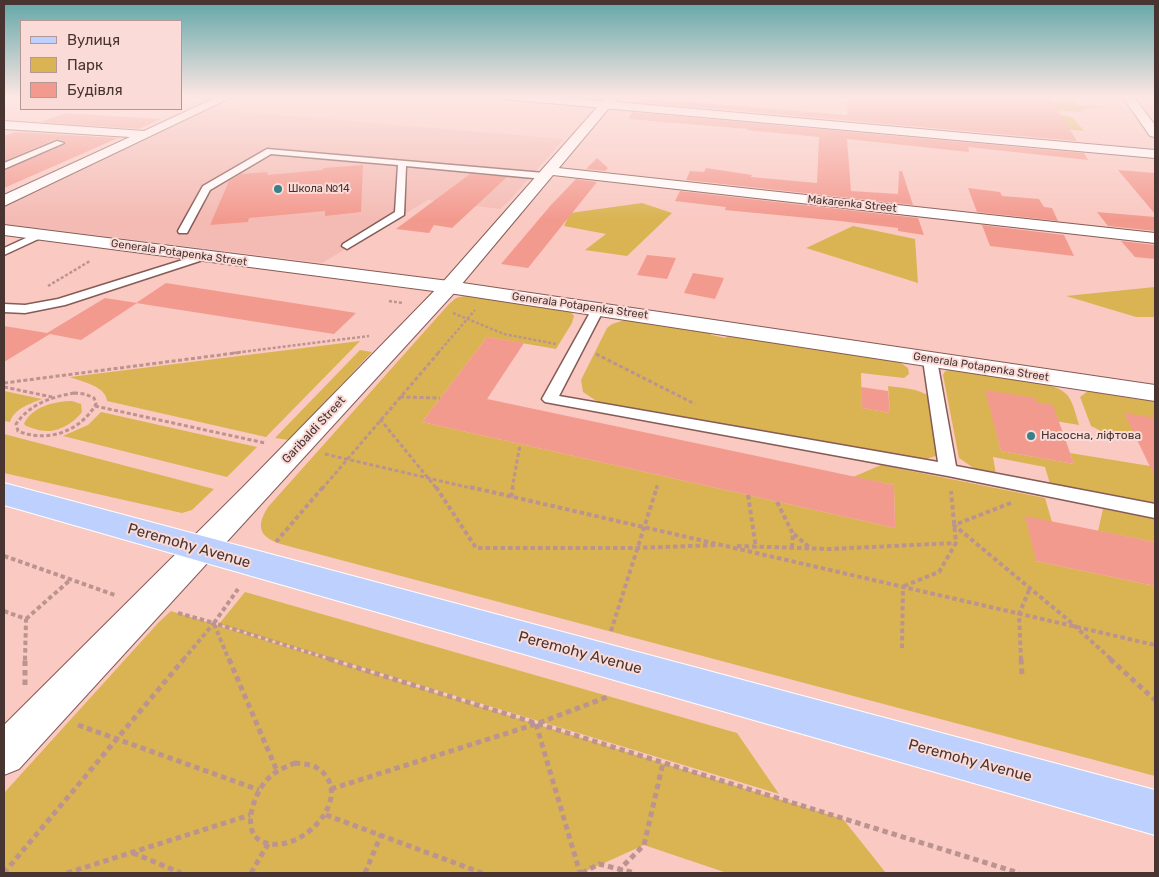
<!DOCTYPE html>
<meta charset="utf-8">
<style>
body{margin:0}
#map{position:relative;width:1159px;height:877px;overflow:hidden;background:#fac9c2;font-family:Rubik,sans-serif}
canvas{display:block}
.frame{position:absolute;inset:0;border:5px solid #483532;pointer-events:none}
.legend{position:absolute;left:20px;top:20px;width:162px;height:90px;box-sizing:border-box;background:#fadbd7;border:1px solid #b39995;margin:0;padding:6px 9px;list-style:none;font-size:15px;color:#483532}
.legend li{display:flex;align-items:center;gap:10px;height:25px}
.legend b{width:25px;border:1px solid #b39995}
</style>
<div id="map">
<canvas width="1159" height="877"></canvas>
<div class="frame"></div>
<ul class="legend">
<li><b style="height:6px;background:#bed0fd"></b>Вулиця</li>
<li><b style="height:14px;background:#dab453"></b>Парк</li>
<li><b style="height:14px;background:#f39a8f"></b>Будівля</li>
</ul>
</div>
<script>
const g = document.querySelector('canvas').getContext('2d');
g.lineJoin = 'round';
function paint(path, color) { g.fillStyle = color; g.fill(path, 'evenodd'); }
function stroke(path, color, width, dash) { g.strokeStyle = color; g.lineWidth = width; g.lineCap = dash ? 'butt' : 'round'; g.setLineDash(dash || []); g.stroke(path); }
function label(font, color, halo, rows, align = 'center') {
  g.font = font + ' Rubik,sans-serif'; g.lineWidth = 4; g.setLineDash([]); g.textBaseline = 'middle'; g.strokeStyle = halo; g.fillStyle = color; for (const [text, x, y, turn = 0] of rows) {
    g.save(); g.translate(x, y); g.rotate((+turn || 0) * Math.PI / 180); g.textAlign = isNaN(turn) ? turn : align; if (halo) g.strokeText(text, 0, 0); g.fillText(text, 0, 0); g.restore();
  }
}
paint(new Path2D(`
 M209,109L564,139L508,202L500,209L428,200L322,263L4,224V204Z`), '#f4bbb4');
paint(new Path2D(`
 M996,96L1038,97C1048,103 1060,102 1071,100L1079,105L1108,107L1084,109L1080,112L1021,107L1023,110L1072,117L1084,131L1039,126L1050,118L1001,113L1000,108L986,100Z
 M642,203L672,213L627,256L585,250L606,234L564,226L570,213Z
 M853,226L915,239L918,283L806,248Z
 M1155,287V317H1136L1066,296Z
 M469,295L570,311L574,316L572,323L556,349L487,337L422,422L895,528L894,485L853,477L881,465L1045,498L1052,522L1036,561L1155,586V776L288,546C265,540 252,532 268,507L449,304L456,298Z
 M628,319L711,331V335L726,338L728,333L898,361L908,368L909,374L904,378L861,373L862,408L890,413L888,386C902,388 918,388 930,397L938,455L927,459H919L598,402L583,392L581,380L607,328L612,324Z
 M360,341L266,437L107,401C106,386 82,382 70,377Z
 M360,350L372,352L289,440L275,438Z
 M953,369C975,372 1058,379 1068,396C1074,404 1076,416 1079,425L991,410L1001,451L1074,464L1070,453L1150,466L1155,477V505L1050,484L1045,467L993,457L996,474L975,469L959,458L943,375L945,371Z
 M1095,390L1155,400V441L1105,433L1091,426L1080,397L1088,391Z
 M4,391L42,399C29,404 14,409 10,422L4,421Z
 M72,401L81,404L82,412C75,422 59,432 46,431C40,431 32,428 26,426L24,424C31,407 55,401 72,401Z
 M101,412L257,447L227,477L63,436L88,425Z
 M4,434L214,489L192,510L182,513L4,473Z
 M1103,509L1155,519V542L1098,531Z
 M245,592L737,733L779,794L219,624Z
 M171,611L843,819L886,873H727L644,845L582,873H4V793L159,622Z`), '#dab453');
paint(new Path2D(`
 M848,96H1049L1077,141L639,102L641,98L847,115Z
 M632,112L1084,153L1088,160L968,147L969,152L847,139L851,191L898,194L899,171H902L913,205L686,180L690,171L704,172L706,168L752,175L751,177L817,183L819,137L747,130V129L628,119Z
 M66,113L161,119L139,129L41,122Z
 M15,132L118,138L4,188V171L66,144L65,141L56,139L4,161V136Z
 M597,158L608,168L605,171L586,169Z
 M363,165L361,212L325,216V211L249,218L248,222L210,225L229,181L241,174L268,172L267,175L323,170V168Z
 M1118,170L1155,173V214Z
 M470,174L507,177L452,228L434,225L429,233L396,229Z
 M576,179L597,182L528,268L501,264L551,205Z
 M968,188L1000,192L1002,196L1039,199L1044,207L1052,208L1058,221L977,212Z
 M680,191L918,218L924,235L898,231V228L840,221L725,210L726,207L675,201Z
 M1097,212L1155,217V231L1108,226Z
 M982,225L1064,235L1074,256L990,246Z
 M1121,241L1155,245V259L1135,257Z
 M647,255L676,258L667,279L637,275Z
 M693,273L724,278L715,299L684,293Z
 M166,283L325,308L356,313L334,334L136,303Z
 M105,298L137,303L81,340L50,334L4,362V326L47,333Z
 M487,337L524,343L487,399L894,485L895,528L422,422Z
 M861,387L888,391L890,413L862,408Z
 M985,390L1035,398L1036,402L1053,405L1074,464L1001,451Z
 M1124,413L1155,418V477Z
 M1025,516L1155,542V586L1036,561Z`), '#f39a8f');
const lane = new Path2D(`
 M57,141L64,143L4,169V163Z
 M267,149L544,173L548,176L544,179L406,166L404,215L347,249L342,246L343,244L395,212L398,165L271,154L210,190L187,233H179L178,231L203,186Z
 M41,231L46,234L45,236L4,255V248Z
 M205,253L211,256L209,258L65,305L25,313L4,312V304L25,305L58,299Z
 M598,305L604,309L559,396L938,462L923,360L925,357H935L937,360L956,466L1155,504V518L948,476L545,402L542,399L592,309Z`);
const street = new Path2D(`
 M219,96H234L4,206V195L130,137L4,129V121L144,131Z
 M499,96H549L1155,150V158L504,99Z
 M1122,96H1133L1155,125V137L1150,136Z
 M549,167L1155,233V243L544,174L542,171L544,168Z
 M4,225L449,281L1155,385V401L449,293L4,235Z`);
const secondary = new Path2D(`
 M607,96H619L456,291L19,769L4,775V725L244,486L442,283Z`);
const primary = new Path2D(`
 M4,483L1155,790V835L4,505Z`);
stroke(lane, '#855b56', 3);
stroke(street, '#855b56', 2);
stroke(secondary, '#855b56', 2);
stroke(primary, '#fff', 2);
stroke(new Path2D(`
 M48,286L90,261
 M389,301L403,303
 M453,313L504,334L556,344
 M233,353L369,336
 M438,353L475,310`), '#bb948f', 2.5, [3, 2]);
stroke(new Path2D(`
 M596,354L695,404
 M4,383L243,352
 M4,387L52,397
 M74,393L85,394L94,398L96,404C80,432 47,443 18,431L16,424C30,404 51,397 74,393Z
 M400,397L440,398
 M95,406L265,443
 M380,419L437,489
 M325,454L475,489
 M322,489L439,352
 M512,489L520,445
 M656,489L658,483`), '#bb948f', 3, [4, 2.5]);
stroke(new Path2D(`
 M436,487L476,548H637L718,545
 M470,487L1155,645
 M748,495L756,548
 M511,497L513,487
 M777,502L793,534L792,548
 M1011,503L954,525L1067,619L1112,660
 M794,534L810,548
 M276,542L323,487
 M737,546L830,549L956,543
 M4,556L115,595
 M904,586L939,572L956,543L951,491
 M4,611L26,619L25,660
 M178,613L214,623
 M26,619L70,580
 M214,623L238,589
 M214,624L229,660
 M611,631L657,487
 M902,648L903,586
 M183,660L214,623L333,660
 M1021,660L1019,614L1030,588`), '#bb948f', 4, [4.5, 3]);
stroke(new Path2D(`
 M229,659L277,771
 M329,659L1019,873
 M1021,659L1022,675
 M1110,659L1155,700
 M25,685V659
 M536,724L580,873
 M78,725L259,790
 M295,763C302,764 312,764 317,768C357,793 305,854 266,843C239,836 253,795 266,781C273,772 285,767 295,763Z
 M331,789L536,724L610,696
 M326,815L482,873
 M133,853L181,873
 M4,873L184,659
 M67,873L250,815
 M251,873L268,844
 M365,873L381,835
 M582,873L599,864L635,873
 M620,873L621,868L644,845L663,763`), '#bb948f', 5, [5.5, 4]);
paint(lane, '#fff');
paint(street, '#fff');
paint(secondary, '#fff');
paint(primary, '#bed0fd');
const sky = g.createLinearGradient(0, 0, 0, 219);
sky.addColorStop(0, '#61a6a8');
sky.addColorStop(0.44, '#fde7e4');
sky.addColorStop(1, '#fde7e400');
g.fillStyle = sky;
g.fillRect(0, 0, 1159, 219);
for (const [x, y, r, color] of [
 [278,189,5,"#39808a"],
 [1031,436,5,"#39808a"]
]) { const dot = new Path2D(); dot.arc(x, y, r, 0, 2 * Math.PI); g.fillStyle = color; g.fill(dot); stroke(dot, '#fadbd7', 2); }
label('11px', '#483532', '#fadbd7', [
 ["Школа №14",288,189]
], 'left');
label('11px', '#483532', '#fadbd7', [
 ["Makarenka Street",852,204,6],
 ["Generala Potapenka Street",179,253,8],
 ["Generala Potapenka Street",580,306,8],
 ["Generala Potapenka Street",981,367,9]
]);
label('12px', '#483532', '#fadbd7', [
 ["Garibaldi Street",314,430,-47]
]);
label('12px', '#483532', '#fadbd7', [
 ["Насосна, ліфтова",1041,436]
], 'left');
label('15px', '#483532', '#fadbd7', [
 ["Peremohy Avenue",189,546,16],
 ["Peremohy Avenue",580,653,15],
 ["Peremohy Avenue",970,761,15]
]);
</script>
